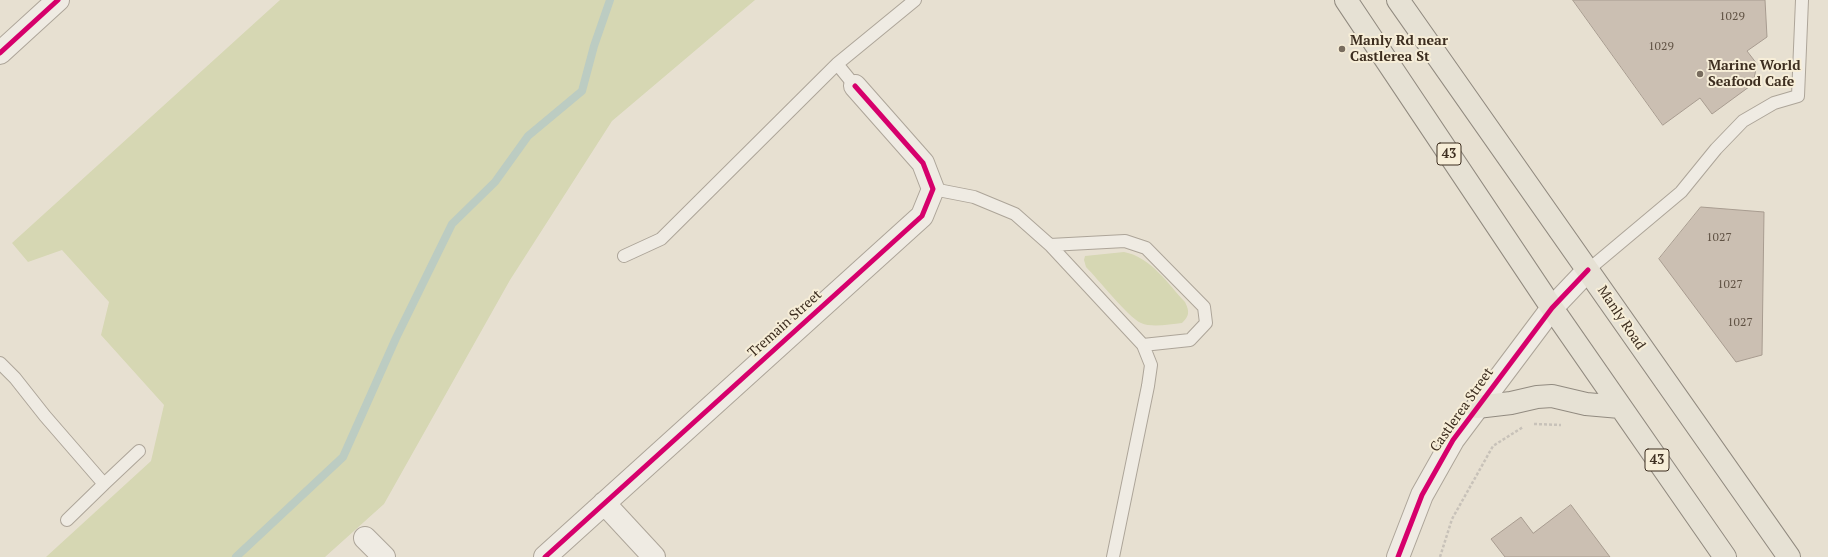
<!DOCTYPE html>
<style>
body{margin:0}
canvas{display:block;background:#e7e0d1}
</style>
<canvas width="1828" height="557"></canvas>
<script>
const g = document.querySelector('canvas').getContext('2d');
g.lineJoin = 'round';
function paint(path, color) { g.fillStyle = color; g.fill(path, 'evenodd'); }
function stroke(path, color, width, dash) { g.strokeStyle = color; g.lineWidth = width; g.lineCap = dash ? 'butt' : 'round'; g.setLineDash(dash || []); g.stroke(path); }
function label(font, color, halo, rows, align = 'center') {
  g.font = font + ' "PT Serif",serif'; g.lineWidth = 4; g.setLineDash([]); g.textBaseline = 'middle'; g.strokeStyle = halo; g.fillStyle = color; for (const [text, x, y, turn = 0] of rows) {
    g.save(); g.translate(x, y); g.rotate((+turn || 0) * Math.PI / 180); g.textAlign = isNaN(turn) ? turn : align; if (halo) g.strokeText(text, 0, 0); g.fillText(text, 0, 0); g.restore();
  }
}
paint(new Path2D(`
 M280,0H755L612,121L510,280L384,504L325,557H46L151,461L164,405L101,335L109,302L62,250L28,262L12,243Z
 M1124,252C1151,257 1168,284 1185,302C1190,312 1189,316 1182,323C1170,324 1152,328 1141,323C1129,318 1097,278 1086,267L1084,260L1085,256Z`), '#d6d7b3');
stroke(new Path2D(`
 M236,557L343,457L396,338L452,224L495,182L528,136L582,91L594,46L610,0`), '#bcccc2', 8);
const building = new Path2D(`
 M1573,0H1765L1767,37L1747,51L1757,64L1753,84L1712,114L1700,98L1663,125Z
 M1701,207L1764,212L1762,355L1736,362L1659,259Z
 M1571,505L1610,557H1505L1491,539L1521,517L1533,533Z`);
paint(building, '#cbbfb2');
stroke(building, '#a89c90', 1);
const service = new Path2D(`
 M837,64L855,86
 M933,189L974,197L1015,214L1050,245L1143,345L1151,365L1148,386L1113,557
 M1050,245L1125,241L1146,248L1204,307L1206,323L1190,340L1143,345
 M624,256L661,239L837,64L915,0
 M1588,270L1681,192L1716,149L1743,121L1774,103L1798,96L1802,0
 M0,363L15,378L45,416L104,484L139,451
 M67,520L104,484`);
const minor = new Path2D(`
 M0,53L58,0
 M604,503L654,557
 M365,538L384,557
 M545,557L922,216L933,189L923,163L855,86
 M1398,557L1422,495L1453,440L1552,308L1588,270`);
const primary = new Path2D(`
 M1346,0L1552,308L1725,557
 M1398,0L1789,557
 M1477,407L1511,403L1537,397L1552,396L1586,404L1620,407`);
stroke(service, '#ada599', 14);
stroke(minor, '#ada599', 24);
stroke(primary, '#928b80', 24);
stroke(new Path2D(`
 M1534,424L1561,425
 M1440,557L1452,519L1493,446L1523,427`), '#c8c2b9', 2.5, [3, 2]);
stroke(service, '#efebe3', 12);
stroke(minor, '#efebe3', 22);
stroke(primary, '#e6e1d4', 22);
stroke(new Path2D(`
 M0,53L58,0
 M545,557L922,216L933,189L923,163L855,86
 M1398,557L1422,495L1453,440L1552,308L1588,270`), '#d6006c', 5);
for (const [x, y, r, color] of [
 [1342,49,4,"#786c5e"],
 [1700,74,4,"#786c5e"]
]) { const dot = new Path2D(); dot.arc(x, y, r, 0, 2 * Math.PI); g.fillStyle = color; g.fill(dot); stroke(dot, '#f7eed8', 1.5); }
label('12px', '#605244', null, [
 ["1029",1732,17],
 ["1029",1661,47],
 ["1027",1719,238],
 ["1027",1730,285],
 ["1027",1740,323]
]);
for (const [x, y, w] of [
 [1449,154,24],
 [1657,460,24]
]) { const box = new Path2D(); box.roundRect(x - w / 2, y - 11, w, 22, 3); g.fillStyle = '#f7eed8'; g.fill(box); stroke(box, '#3d2e20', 1); }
label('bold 13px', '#3d2e20', null, [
 ["43",1449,154],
 ["43",1657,460]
]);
label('bold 14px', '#3d2e20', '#f7eed8', [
 ["Manly Rd near",1350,41],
 ["Castlerea St",1350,57],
 ["Marine World",1708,66],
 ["Seafood Cafe",1708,82]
], 'left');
label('14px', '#3d2e20', '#f7eed8', [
 ["Manly Road",1621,318,56],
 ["Tremain Street",785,324,-42],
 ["Castlerea Street",1462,410,-55]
]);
</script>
